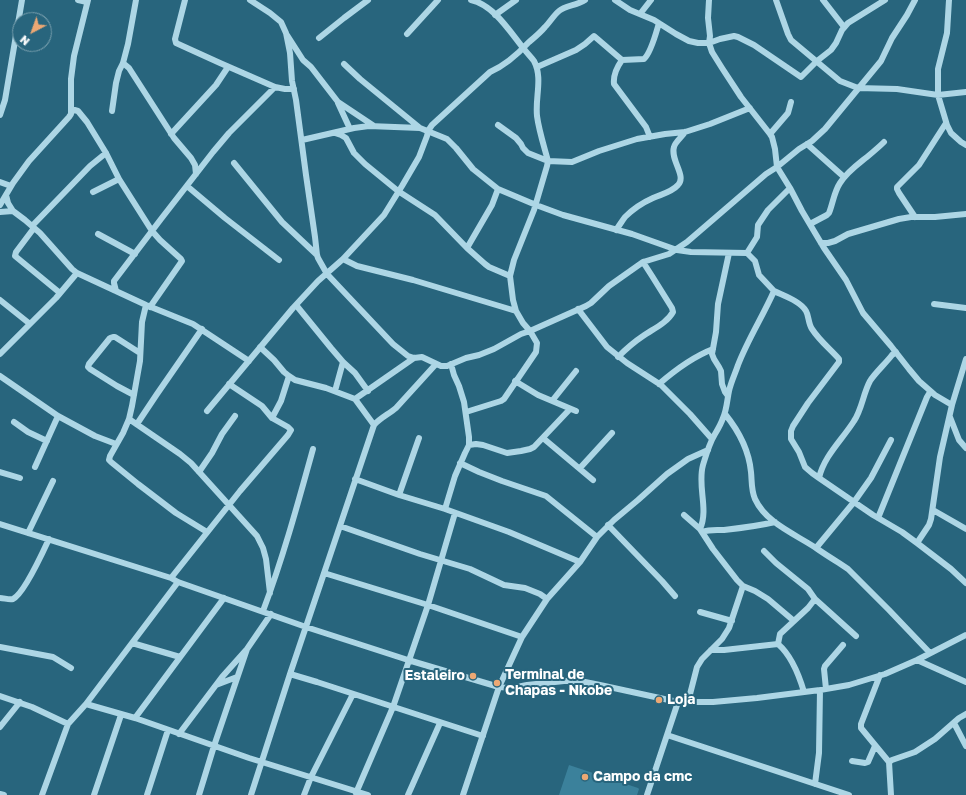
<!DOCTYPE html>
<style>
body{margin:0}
#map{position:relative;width:966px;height:795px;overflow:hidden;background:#28657d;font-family:"Golos Text",sans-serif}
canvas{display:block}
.north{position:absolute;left:12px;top:12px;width:40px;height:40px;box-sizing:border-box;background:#28657d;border:1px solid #7ea3b1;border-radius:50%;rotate:221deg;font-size:11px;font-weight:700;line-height:16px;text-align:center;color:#fff}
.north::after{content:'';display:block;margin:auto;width:14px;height:18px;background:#eca874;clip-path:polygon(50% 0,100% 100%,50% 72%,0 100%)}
</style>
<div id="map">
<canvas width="966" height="795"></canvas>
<div class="north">N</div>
</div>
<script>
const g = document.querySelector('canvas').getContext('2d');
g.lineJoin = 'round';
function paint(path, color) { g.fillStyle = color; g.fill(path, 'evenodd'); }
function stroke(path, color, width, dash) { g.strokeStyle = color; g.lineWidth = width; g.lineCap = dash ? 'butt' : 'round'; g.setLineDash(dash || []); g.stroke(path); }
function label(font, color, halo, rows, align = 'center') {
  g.font = font + ' "Golos Text",sans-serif'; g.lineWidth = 4; g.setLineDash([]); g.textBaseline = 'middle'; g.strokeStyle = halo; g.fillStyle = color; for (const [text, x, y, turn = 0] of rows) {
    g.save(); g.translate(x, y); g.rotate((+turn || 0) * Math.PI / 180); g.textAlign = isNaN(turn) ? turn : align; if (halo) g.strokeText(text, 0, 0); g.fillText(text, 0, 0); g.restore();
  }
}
paint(new Path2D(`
 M569,765L638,788L639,789L637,795H559Z`), '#3b819b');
stroke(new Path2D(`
 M78,0L87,2
 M185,0L175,39L176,43L220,63L275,87L285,89H294
 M250,0L270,13L281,22L286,33L290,53L292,81L296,100L306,175L315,237L317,255L318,258L327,274L393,344L408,356L414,358L422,357L441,366H447L466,358L479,355L494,349L521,334L530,331L586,306L591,303L609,286L643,262L669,254L687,242L766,174L777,167L799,149L812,141L825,129L881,61L892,38L907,15L915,0
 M615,0L630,10L654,20L676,34L689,41L698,43H709L720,39L734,36L738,37L754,45L801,77L817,61L831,50L836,43L842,30L848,23L885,0
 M709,0L708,18L710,36L709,43L712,52L722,68L741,97L770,134L772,137L775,149L777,167L790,188L802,211L824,248L846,280L863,313L891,346L909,369L919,381L935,395L952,405
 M776,0L788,34L791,40L834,76L840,81L858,88L897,89L938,95L966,92
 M823,0L844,27
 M949,0L947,33L938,69V95L947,125L951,133L961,142L966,145
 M640,14L651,0
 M495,15L516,0
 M407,34L438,0
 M287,35L303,60L311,67L338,102L374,126
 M319,38L344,18L368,0
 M622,60C617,67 613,75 614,84L646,127L650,137
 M123,63L129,68L174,138L191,158L195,165L196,174
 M344,64L360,79L420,128
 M537,67L576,50L585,44L594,36L622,60L644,59C651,53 656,33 659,23
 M338,103L350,129
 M71,109L78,111L87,122L106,153L119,179L152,231L160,240L181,259L182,261L150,307
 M112,111L116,83L119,71L123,63L128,44L136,0
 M0,115L5,100L22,0
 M498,125L516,138L521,144L523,148L528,153L548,161L572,162L599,151L637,139L665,134L685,132L710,124L750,108
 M335,133L341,135L346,138L354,153L365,164L398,191L435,215L467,248L485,264L489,267L510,276
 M171,134L216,85L228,67
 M770,134L788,113L791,102
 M302,140L354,128L369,126L420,128L447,139L456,148L473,169L498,189L536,205L563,215L632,234L677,250L691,252L747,253L757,237L758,225L768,210L790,188
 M807,144L844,177
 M234,163L282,222L317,255
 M0,182L11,186
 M187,186L225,218L279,260
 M93,192L119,179
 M6,195L8,203L13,211L25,220L40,233L72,269L77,273L146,305L193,324L249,361
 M0,205L13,183L29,161L69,117L71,114V79L74,56L88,0
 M0,212L13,211
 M915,217L899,193L897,189V187L919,165L946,123
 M810,224L827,215L829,213C833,203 834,192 840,183C847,172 857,165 867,157C873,152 879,147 884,142
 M32,226L90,166L106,153
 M34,228L16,252L15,256L60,293
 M616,230C619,226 622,221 625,217C633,209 644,202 653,198C662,194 672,192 678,185C687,176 670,160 674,147C675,142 682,137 685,132
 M98,234L135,254
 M821,243H828L835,241L848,234L899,219L911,217H935L966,214
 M467,248L492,205L498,189
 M343,259L357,266L413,280L516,311
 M116,291L114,283V281L161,219L213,152L229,133L275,87
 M774,291C784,296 800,301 806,311C809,316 808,323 812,329C819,340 830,349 839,359V362L808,403L793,426L791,431V439L799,452L805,467L812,473L819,478
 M0,300L30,324
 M934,304L966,308
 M146,305L142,322L140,361L132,406L129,419L123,433L110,456L109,460L111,462L138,484L176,513L207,532
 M296,305L331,348L343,362L355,373L368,391
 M578,309L607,347L627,363L661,385L690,414L712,439
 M260,347L274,360L284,372L289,376L295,380L326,388L355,399L374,425
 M896,352L892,355C886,363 875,373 870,381C863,394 862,409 854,421C842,440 824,456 819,478L873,515L902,532L917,543L951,569L966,583
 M0,354L56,298L77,273
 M618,357C626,349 634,342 643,336C653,329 667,323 673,312L672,308L652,276L643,262
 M0,376L58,416L95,436L116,444
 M515,381L538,395L576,411
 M659,384C674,371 695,356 713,349
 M335,391L343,362
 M134,395L117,386L90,369L88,367L89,364L110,338L113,337H115L140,353
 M728,396L725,392L722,384L721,371L719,367L714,359L712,354L716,332L718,304L729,253
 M355,399L414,358
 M552,401L576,371
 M207,411L293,308L318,281L343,259L384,215L402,186L419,157L427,136L428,131L432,125L490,72C506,65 517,55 529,42C535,37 540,33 545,27C550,22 554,15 559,11C565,5 576,6 585,0
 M466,412L501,401L504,399L536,352L537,343L530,331L523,323L516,311L513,300L510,276L514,260L534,210L547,166L548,161C544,146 539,131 537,116C535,97 543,78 534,61C531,57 527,53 524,49C510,32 494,5 471,0
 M725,414C738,430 749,451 751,472C752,481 751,490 755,499C766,523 795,534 816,548C823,553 831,558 839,563L848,569L889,610L930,653
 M950,417L959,440L966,448
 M272,418L281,401L289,376
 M129,419L180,454L191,463L257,536L263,548L266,559L270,593
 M14,422L28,432L47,441
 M137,424L157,394L202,329
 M543,438L593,480
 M469,445L476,444L483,445L507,453L521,451L530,449L534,447L570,409
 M460,463L479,472L502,481L546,496L597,537
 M35,467L58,416
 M580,468L612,433
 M0,472L20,478
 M199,472L212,453L222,434L235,416
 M355,479L399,495L445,509L509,532L580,562
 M399,495L419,438
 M445,509L455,476L465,453L469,445V437L464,402L459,386L454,375L451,364
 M933,510L966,529
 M684,515L700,529L713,549L737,580L743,586L755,591L768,599L794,621
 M878,518L927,397L930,392
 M0,524L171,578L178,582L306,627L408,660L499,687L512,688L527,685L564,681H580L600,685L678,702H713L757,698L820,690L849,685L885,674L917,660L966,635
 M608,525L662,581L675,596
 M340,526L420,554L470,569L504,585L525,588L540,594L547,599
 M700,529C709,509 697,486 703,465C706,455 709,444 715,434C718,429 721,424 723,418C727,409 727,400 729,391C731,382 735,374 738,365C748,339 763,316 774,291L759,275L755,261L747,253
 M702,532C710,529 717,530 724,530C742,528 758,526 775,522
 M28,533L53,481
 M917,543L929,525L931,519L940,457L952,405L966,359
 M816,548L854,502L871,478L891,440
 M764,551L776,563L808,589L815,599L808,608L780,634L778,644
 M324,573L428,605L522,637
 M171,578L240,491L288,435L291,430L288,427L272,418L262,406L229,384
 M178,582L86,704L135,718L249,758L368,795
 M0,598C4,598 9,600 13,599C24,594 43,552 49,539
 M815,599L856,636
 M263,611C283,558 298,503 313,449
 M700,612L732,621
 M132,643L180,657
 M0,647L53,657L71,668
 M711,650H724L778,644C792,656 799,675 804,692
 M917,660L966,682
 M290,674L317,682L483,736
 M880,675L861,724V728L889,762L891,795
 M216,685L237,677
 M826,689L824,669L825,666L843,645
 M0,696L32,707L68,724
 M688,702L697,667L702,659L722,639L729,628L743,586
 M135,718L224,598
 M954,723L966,746
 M0,727L20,702
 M179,734L222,677L247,649L271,614
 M667,735L849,795
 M852,761L865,763L868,762L875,746
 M889,762L892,760L915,752L935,739L959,718L966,714
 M815,784L819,753L820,690
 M356,793L393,707L428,605L455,513
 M0,794L4,795
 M42,795L68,724L86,704
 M94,795L121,715
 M147,795L168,730
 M199,795L214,746L247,649
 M251,795L290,674L374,425C380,418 389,414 396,408L436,364
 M304,795L311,777L353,694
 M408,795L440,723
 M463,795L499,687L522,637L547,599L580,562L597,537L614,520L638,500L667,474L688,459L708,450
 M647,795L678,702`), '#add6e5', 6);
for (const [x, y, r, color] of [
 [473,676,4,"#eca874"],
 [497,683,4,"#eca874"],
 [659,700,4,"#eca874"],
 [585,777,4,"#eca874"]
]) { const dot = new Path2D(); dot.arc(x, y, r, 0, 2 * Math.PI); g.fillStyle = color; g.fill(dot); stroke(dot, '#28657d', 1.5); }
label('bold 14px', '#fff', '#28657d', [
 ["Terminal de",505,675],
 ["Chapas - Nkobe",505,691],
 ["Estaleiro",465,676,"right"],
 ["Loja",667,700],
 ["Campo da cmc",593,777]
], 'left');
</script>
